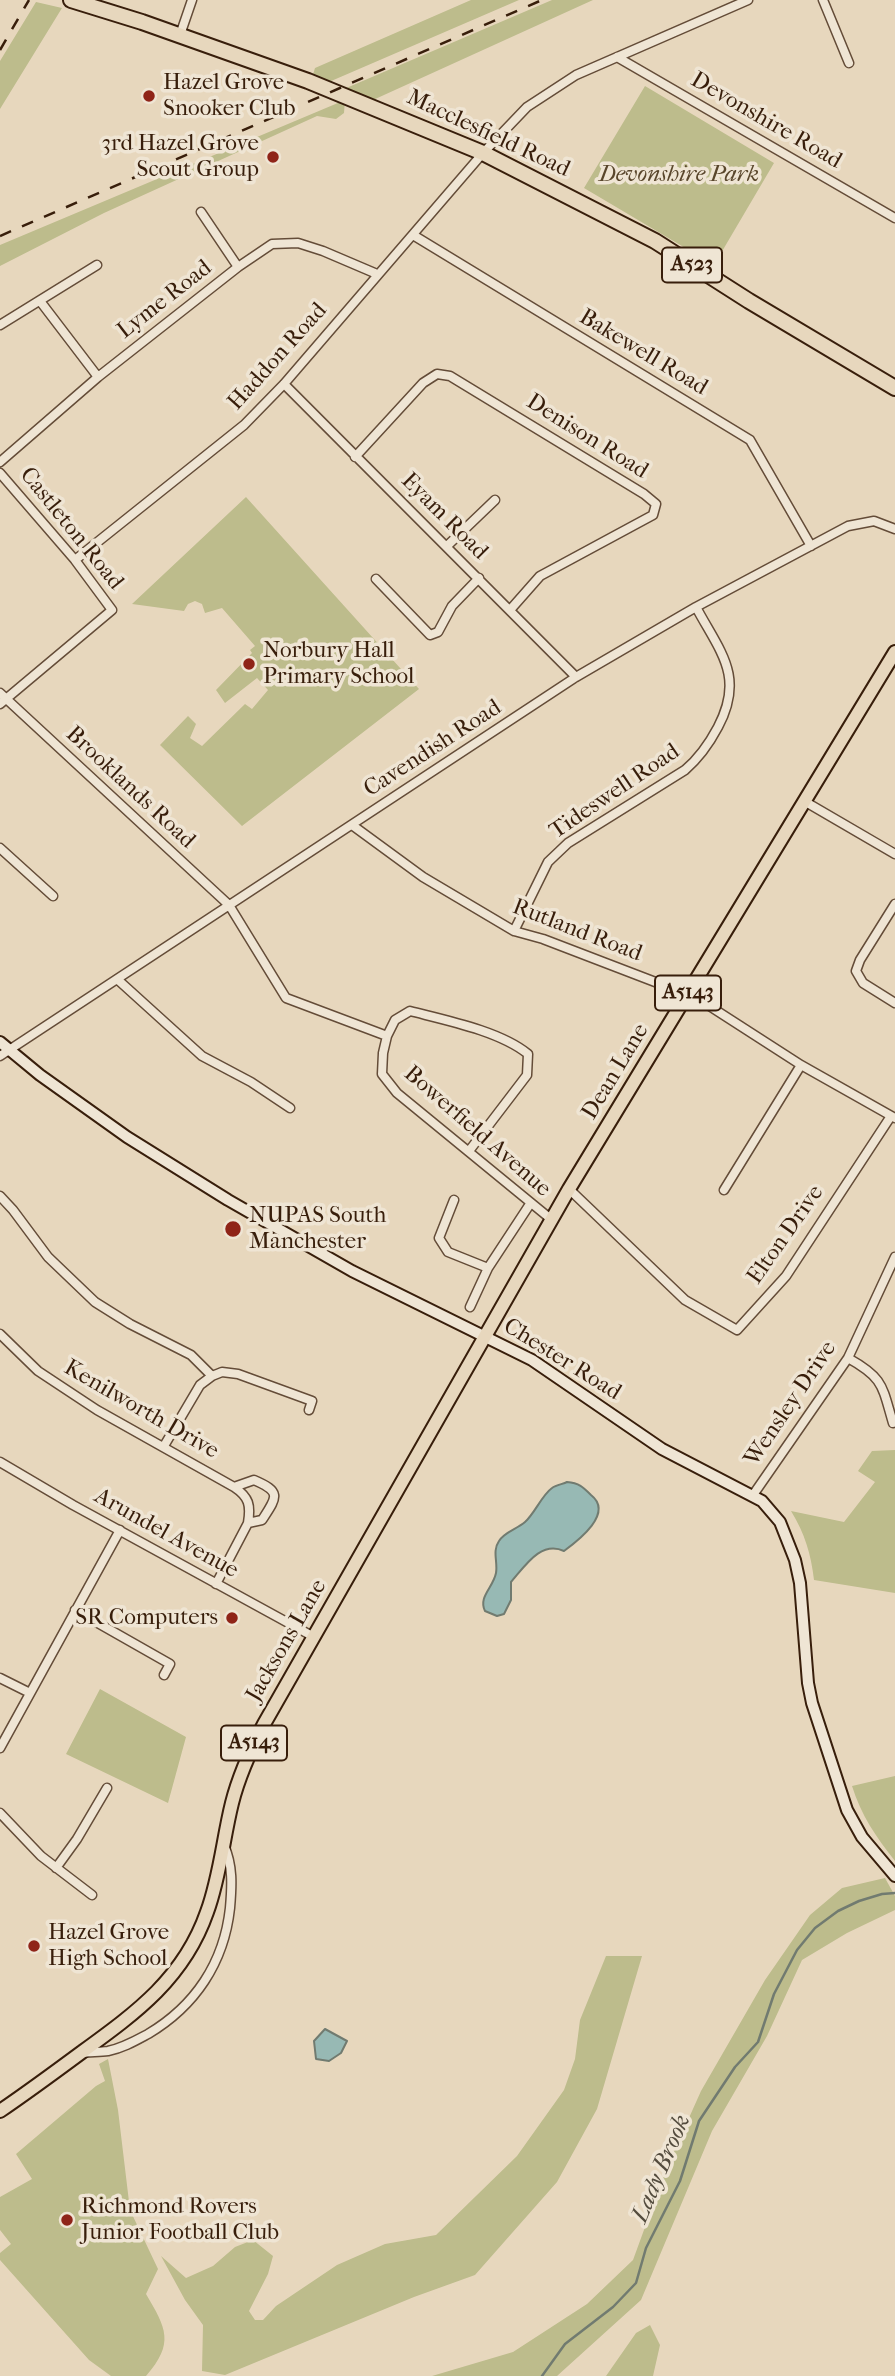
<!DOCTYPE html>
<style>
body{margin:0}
canvas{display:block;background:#e7d7bd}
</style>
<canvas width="895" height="2376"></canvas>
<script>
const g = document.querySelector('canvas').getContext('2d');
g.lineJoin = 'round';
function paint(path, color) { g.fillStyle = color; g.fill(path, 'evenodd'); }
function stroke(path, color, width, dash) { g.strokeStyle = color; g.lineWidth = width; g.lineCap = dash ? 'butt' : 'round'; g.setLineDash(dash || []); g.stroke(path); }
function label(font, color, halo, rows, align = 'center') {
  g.font = font + ' "IM FELL French Canon",serif'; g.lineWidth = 7; g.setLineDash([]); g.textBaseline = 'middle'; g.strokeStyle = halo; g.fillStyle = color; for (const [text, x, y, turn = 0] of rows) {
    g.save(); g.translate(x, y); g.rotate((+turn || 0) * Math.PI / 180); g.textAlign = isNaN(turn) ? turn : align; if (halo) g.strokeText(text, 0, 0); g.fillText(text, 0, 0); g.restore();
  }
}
paint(new Path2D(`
 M471,0H519L308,91L315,68Z
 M552,0H593L373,100L344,89Z
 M36,2L62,8L0,109V61Z
 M645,86L774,163L714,265L584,188Z
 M345,100L344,113L336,119L317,116L104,213L0,266V245Z
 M246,497L419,689L242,826L160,745L188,716L196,724L190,738L202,746L245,704L252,709L268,690L257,678L225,703L216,690L252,653L250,650L255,646L222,608L205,613L202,604L195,601L188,604L184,611L132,604Z
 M895,1450V1593L814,1580C811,1554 805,1534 791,1511L844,1522L875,1482L858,1471L872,1451Z
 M100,1689L186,1737L168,1803L66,1754Z
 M895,1776V1861C876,1837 861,1815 852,1786Z
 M885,1878L895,1896V1910L847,1933L802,1960L767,2036L712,2131L641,2300L557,2376H432L513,2352L587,2304L633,2260L667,2167L701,2091L765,1980L810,1915L842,1888Z
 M606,1956H642L597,2109L557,2182L475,2275L414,2297L225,2375L202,2371L203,2325L185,2300L161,2256L186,2278L213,2266L235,2247L253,2240L273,2256L268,2274L249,2311L255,2320H263L276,2306L337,2265L385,2244L436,2235L517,2156L564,2090L575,2059L580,2020Z
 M108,2059L118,2110L130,2210L158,2269L146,2294C166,2328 175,2343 146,2376H111L89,2360L0,2260V2253L11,2244L0,2230V2197L32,2179L16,2154L96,2086L105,2081L99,2064Z
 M650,2325L660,2345L653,2376H606L636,2333Z`), '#bdbc8c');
const water = new Path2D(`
 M567,1482C579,1483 583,1487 591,1495C614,1513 579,1540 564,1551C541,1540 525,1566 511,1582V1600L504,1614L497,1616L485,1611C478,1597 493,1588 496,1573C498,1562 492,1551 499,1541C504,1532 517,1529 525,1522C535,1513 542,1495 552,1488C556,1485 563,1484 567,1482Z
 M325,2029L347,2041L341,2053L329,2061L316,2059L314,2041Z`);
paint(water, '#97b9b4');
stroke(water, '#717b70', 2);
stroke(new Path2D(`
 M542,2376L565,2344L613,2307L636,2283L646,2248L680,2181L699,2121L735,2067L758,2042L774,1994L797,1950L815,1928L838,1911L859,1901L882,1894L895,1893`), '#717b70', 2.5);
const street = new Path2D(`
 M823,0L849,63
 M180,35L192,0
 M617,57L895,218
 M201,212L238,267
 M413,235L750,440L811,546
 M40,301L98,377
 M0,325L97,265
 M284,384L576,677
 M355,457L423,383L437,374L450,376L644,494L656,504L653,515L540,576L510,610
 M0,462L98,377L238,267L272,244L298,243L323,251L377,274
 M0,473L75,560L112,610L0,704
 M447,546L495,500
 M75,560L244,425L284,384L483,153L527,107L576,75L748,0
 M376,579L430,635L438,632L452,606L479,578
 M0,693L229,905L286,998L387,1036L383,1053L382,1074L397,1093L552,1220
 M804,801L895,854
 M352,825L423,877L514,931L543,939L697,998L801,1065L895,1118
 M0,848L53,896
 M895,904L860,960L856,971L863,983L895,1003
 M514,931L548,862L568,843L685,770C699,758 709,744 718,727C745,676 720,652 696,607
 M117,979L202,1056L251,1082L290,1108
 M387,1036L395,1020L410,1011C445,1020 500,1031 528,1054L527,1075L469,1151
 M0,1056L576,677L696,607L848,526L874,521L895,529
 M569,1189L685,1300L737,1330L786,1276L891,1116
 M724,1190L801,1065
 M0,1196L13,1210L48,1257L95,1302L130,1324L191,1355L212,1376
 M454,1200L439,1238L448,1252L488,1268
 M470,1307L488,1268L530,1204
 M0,1334L38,1371L97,1410L234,1487L254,1480C282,1492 277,1497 262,1520L248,1523L216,1584
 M848,1358C884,1378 882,1386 893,1423
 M164,1446L200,1385L212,1376L222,1372L238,1374L312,1401L309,1410
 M0,1462L73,1505L314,1637
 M234,1487C249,1497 251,1505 248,1523
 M753,1495L848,1358L895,1257
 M75,1610L170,1664L164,1675
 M0,1678L30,1693
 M0,1748L120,1530
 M0,1813L41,1856L92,1895
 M56,1868L77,1839L107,1788
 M81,2053C90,2052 100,2052 108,2051C123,2048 135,2041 148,2034C195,2006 224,1963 230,1908C232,1885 233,1866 224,1845`);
const secondary = new Path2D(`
 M0,1042L40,1075L127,1137L228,1200L352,1271L532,1360L662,1449L762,1501L780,1522L795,1560L800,1583L808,1683L812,1703L847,1810L862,1837L895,1876`);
const primary = new Path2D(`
 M0,2111C28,2092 55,2072 82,2052C137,2012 184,1978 207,1912C220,1877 223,1839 232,1803C239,1775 251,1749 264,1724L569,1189L895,652`);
const highway = new Path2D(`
 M71,0L142,22L308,81L483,153L655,241L749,301L895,388`);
stroke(street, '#644c38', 11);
stroke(secondary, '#381e0b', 14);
stroke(primary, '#381e0b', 16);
stroke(highway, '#381e0b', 18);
stroke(street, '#efe5d4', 8);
stroke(secondary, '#efe5d4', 10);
stroke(primary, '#e7d7bd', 12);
stroke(highway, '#e7d7bd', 14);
stroke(new Path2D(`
 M0,50L29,0
 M0,236L542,0`), '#381e0b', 2.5, [12, 12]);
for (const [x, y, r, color] of [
 [149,96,7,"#8f2418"],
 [273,157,7,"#8f2418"],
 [249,664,7,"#8f2418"],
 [233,1229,9,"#8f2418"],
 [232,1618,7,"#8f2418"],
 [34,1946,7,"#8f2418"],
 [67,2220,7,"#8f2418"]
]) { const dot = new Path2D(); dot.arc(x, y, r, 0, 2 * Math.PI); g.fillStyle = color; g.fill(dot); stroke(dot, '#efe5d4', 2.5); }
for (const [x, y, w] of [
 [692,265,60],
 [688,993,66],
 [254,1743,66]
]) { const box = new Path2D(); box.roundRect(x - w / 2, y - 17.5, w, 35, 5); g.fillStyle = '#efe5d4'; g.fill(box); stroke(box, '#381e0b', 2); }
label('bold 21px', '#381e0b', null, [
 ["A523",692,265],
 ["A5143",688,993],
 ["A5143",254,1743]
]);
label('23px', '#381e0b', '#efe5d4', [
 ["Hazel Grove",163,83],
 ["Snooker Club",163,109],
 ["3rd Hazel Grove",259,144,"right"],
 ["Scout Group",259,170,"right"],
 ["Norbury Hall",263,651],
 ["Primary School",263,677],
 ["NUPAS South",249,1216],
 ["Manchester",249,1242],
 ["SR Computers",218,1618,"right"],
 ["Hazel Grove",48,1933],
 ["High School",48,1959],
 ["Richmond Rovers",81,2207],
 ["Junior Football Club",81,2233]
], 'left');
label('23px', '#381e0b', '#efe5d4', [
 ["Devonshire Road",766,121,30],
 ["Macclesfield Road",488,134,25],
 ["Lyme Road",165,300,-38],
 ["Bakewell Road",643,353,31],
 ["Haddon Road",278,357,-48],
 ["Denison Road",587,437,32],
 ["Eyam Road",444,517,45],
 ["Castleton Road",71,529,51],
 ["Cavendish Road",433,749,-33],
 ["Brooklands Road",130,788,43],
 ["Tideswell Road",615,792,-34],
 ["Rutland Road",577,931,21],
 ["Dean Lane",616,1072,-59],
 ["Bowerfield Avenue",477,1132,41],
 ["Elton Drive",786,1235,-55],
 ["Chester Road",562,1360,32],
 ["Wensley Drive",791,1404,-56],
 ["Kenilworth Drive",141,1410,30],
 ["Arundel Avenue",166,1534,29],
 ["Jacksons Lane",287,1641,-60]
]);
label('italic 23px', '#59462b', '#efe5d4', [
 ["Devonshire Park",679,175]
]);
label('italic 24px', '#544c3e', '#efe5d4', [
 ["Lady Brook",662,2169,-67]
]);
</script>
